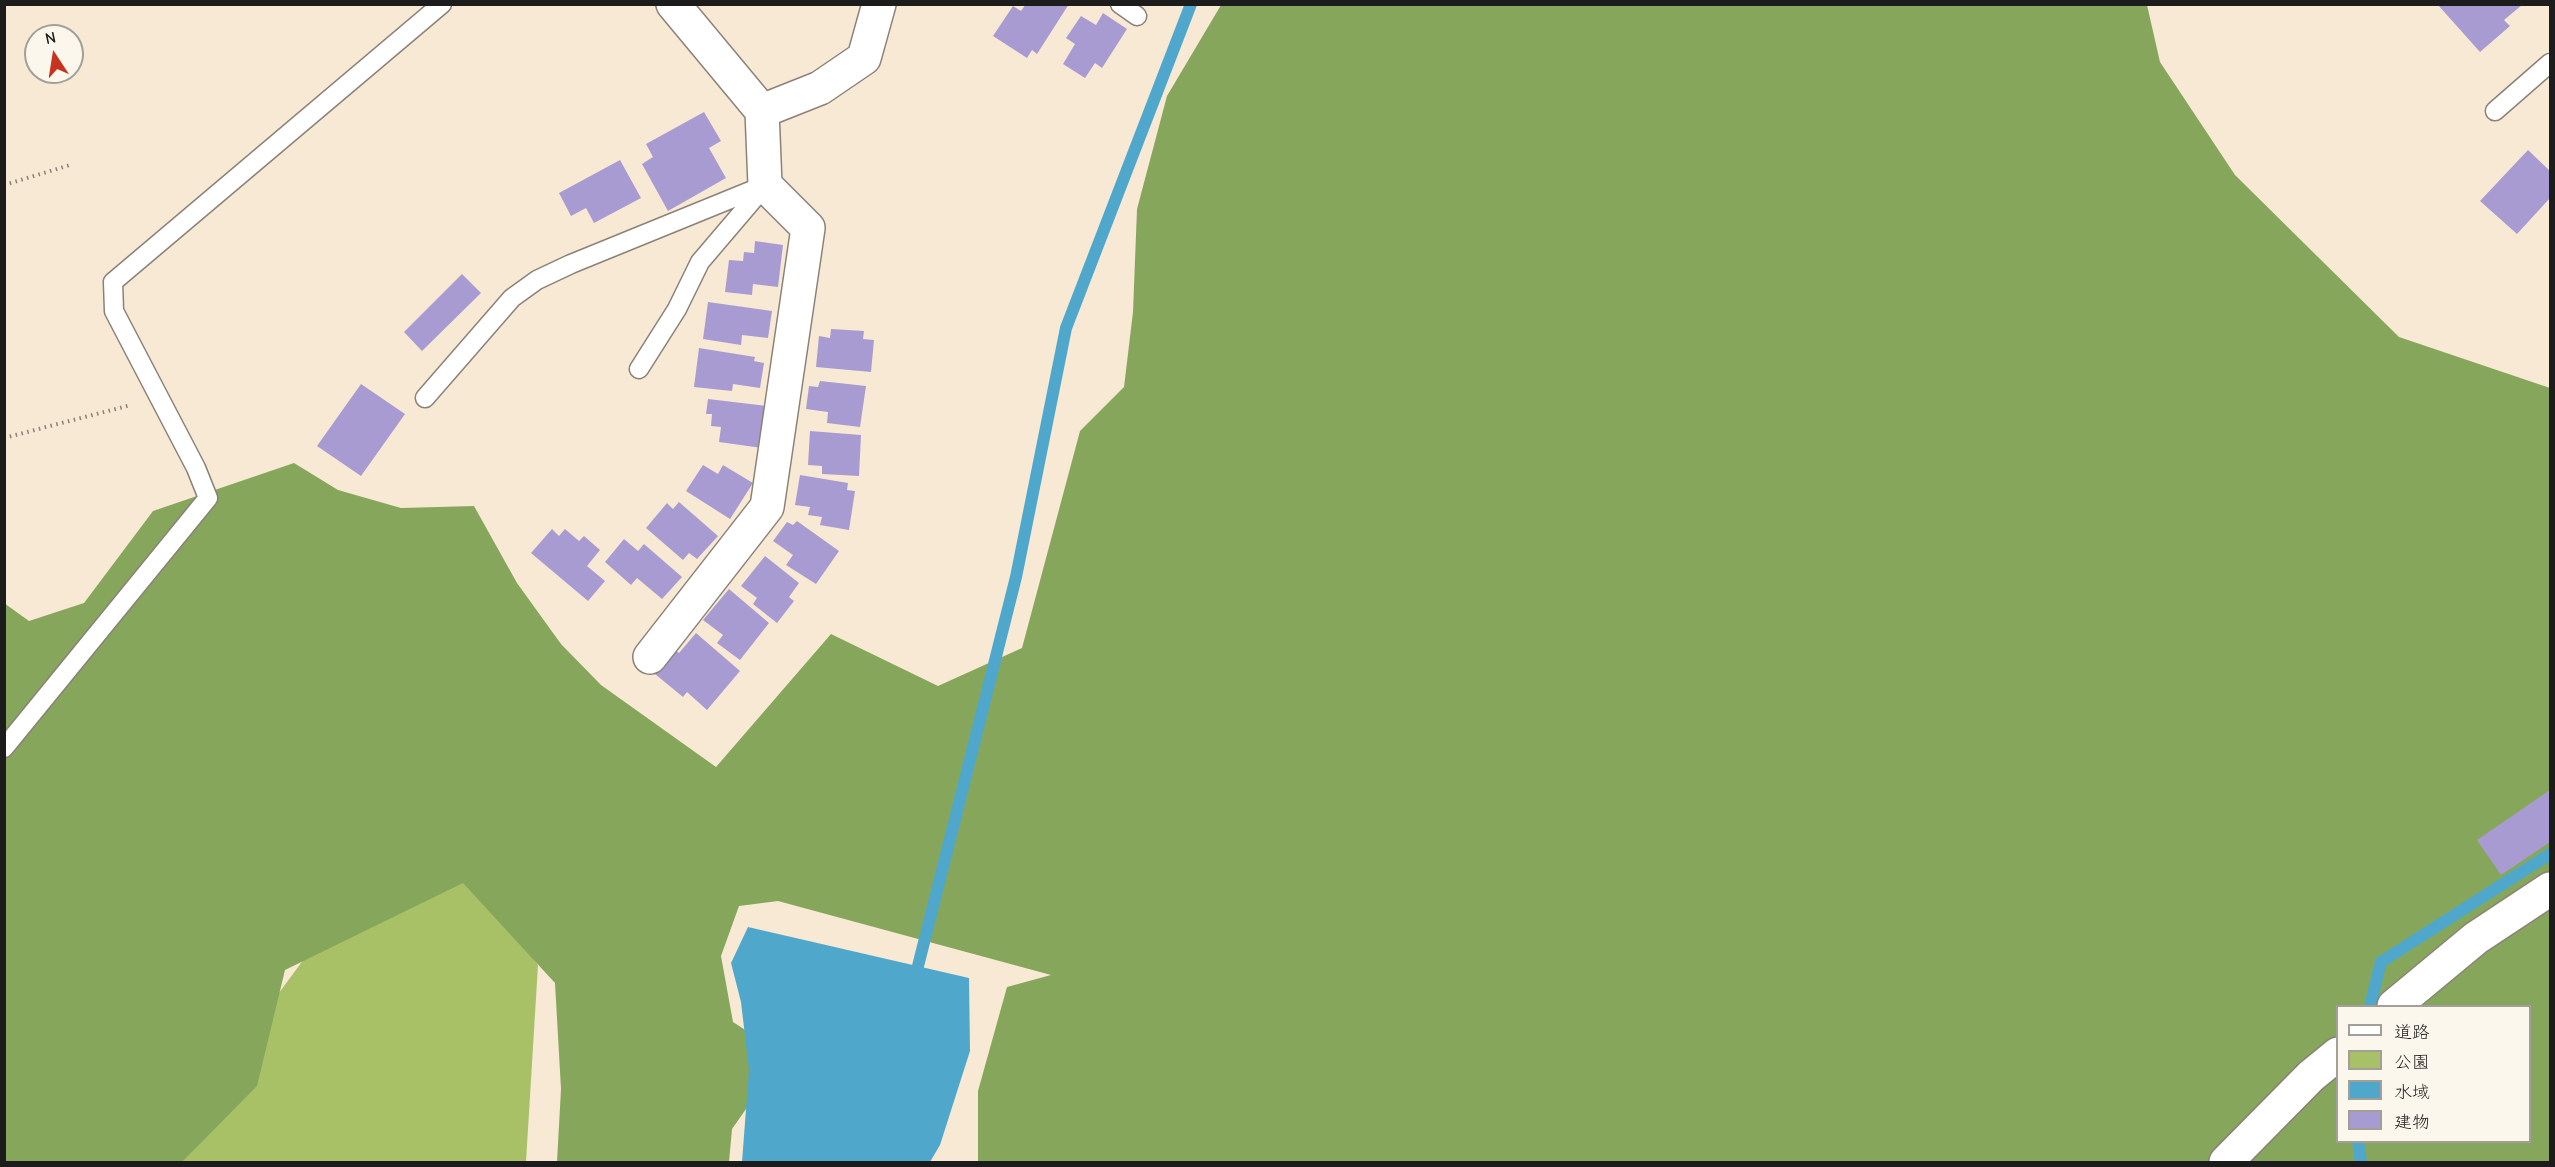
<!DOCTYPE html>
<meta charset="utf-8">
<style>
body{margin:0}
#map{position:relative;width:2555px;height:1167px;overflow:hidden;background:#f8e9d5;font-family:"Comic Neue","Klee One",sans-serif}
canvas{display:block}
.frame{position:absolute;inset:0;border:6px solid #1c1c1c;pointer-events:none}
.legend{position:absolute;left:2336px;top:1005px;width:195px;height:138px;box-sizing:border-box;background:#fbf7ec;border:2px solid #a29f99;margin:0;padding:8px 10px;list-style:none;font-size:18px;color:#1c1c1c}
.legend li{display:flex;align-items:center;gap:12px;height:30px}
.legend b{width:30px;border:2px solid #a29f99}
.north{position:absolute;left:24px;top:24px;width:60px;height:60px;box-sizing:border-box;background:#fbf7ec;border:2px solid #a29f99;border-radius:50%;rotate:348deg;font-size:16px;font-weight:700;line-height:24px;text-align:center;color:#1c1c1c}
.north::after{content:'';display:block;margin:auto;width:21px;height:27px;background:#c8321e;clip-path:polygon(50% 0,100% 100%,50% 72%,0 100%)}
</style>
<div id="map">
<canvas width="2555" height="1167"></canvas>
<div class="frame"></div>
<ul class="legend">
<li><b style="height:8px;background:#fff"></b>道路</li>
<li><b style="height:16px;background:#a9c166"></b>公園</li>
<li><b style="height:16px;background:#4fa8cc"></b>水域</li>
<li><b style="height:16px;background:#a89bd1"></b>建物</li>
</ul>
<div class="north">N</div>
</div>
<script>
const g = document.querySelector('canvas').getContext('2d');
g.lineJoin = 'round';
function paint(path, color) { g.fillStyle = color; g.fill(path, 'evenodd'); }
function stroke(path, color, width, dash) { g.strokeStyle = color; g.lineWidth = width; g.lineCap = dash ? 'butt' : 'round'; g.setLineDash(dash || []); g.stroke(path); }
paint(new Path2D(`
 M417,806L538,965L526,1162H154Z`), '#a9c166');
paint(new Path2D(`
 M1221,5H2147L2160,62L2235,175L2399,337L2550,388V1162H978V1091L1007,987L1051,975L778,901L739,906L721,956L733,1022L770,1046L772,1072L732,1129L729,1162H557L561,1089L555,983L463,883L285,970L257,1086L182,1162H5L4,603L29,621L84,603L153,511L294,463L338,490L401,508L474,506L517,583L561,644L601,685L716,767L831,634L938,686L1022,648L1080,431L1124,387L1133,312L1137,209L1167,96ZM2338,1006H2530V1142H2338Z`), '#86a75b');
paint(new Path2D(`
 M748,927L969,978L970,1051L940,1145L930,1162H742L749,1070L741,1002L731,963Z`), '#4fa8cc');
stroke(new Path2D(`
 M914,982L1016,577L1066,328L1191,4
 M2370,1006L2381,962L2550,854
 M2358,1142L2361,1162`), '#4fa8cc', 12);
paint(new Path2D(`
 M1026,4H1069L1037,54L1032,50L1027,58L993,36L1013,6L1021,11Z
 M2438,5H2522L2504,20L2510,26L2480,52Z
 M1103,13L1127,29L1102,68L1095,63L1085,78L1063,64L1075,44L1066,38L1081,16L1096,25Z
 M704,112L721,141L709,148L726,178L668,211L642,164L653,157L646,144Z
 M2528,150L2550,171V198L2517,234L2480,201Z
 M620,160L641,198L594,223L586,208L571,216L559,193Z
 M755,241L783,245L778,287L753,284L752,295L725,292L729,260L743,261L744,252L754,253Z
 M462,274L481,293L422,351L404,332Z
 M708,302L772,311L768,338L742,335L741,345L703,339Z
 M831,329L864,331L863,339L874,340L871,372L816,367L819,336L830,338Z
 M699,348L755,357L754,361L764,363L760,388L733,384L732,391L694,387Z
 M820,381L866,386L860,427L827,423L828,412L806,409L809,386L818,387Z
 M361,384L405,414L361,476L317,446Z
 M708,399L767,406L762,448L719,442L721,427L711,426L712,414H706Z
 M810,431L861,435L859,476L822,474V466L808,465Z
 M703,465L718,474L723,465L753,483L730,519L686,491Z
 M800,475L848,483L847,490L855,491L849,530L820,525L822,517L808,515L810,507L795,505Z
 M679,502L718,536L697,559L689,553L683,560L646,528L667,503L673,509Z
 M797,521L839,551L816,584L786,565L793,555L773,541L787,522L793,525Z
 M552,529L559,536L565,529L579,541L584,536L600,550L587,566L605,581L588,601L531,553Z
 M624,539L638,551L644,544L682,577L662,599L637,578L631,585L605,562Z
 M765,556L799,583L789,597L794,601L777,623L753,604L757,598L741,586Z
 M729,589L769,623L740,660L717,643L723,635L703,620Z
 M696,633L740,671L707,710L687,692L683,697L655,674L675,650L679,653Z
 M2550,790V842L2501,875L2477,840Z`), '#a89bd1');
const service = new Path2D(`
 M1120,4L1137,16
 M2495,111L2550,63
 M639,369L677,309L700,262L763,188
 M425,398L512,298L537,280L571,264L765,185
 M4,748L208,498L196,468L114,311L113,282L442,4`);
const minor = new Path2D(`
 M762,111L820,88L864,58L879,4
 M650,657L767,507L808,228L765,185L762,111L673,4
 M2394,1006L2476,938L2550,889
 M2226,1162L2311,1076L2338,1054`);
stroke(service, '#8a8278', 21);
stroke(minor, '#8a8278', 36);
stroke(new Path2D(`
 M4,185L70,165
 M4,438L131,405`), '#8a8278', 4, [1.5, 4.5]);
stroke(service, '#fff', 18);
stroke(minor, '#fff', 33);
</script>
